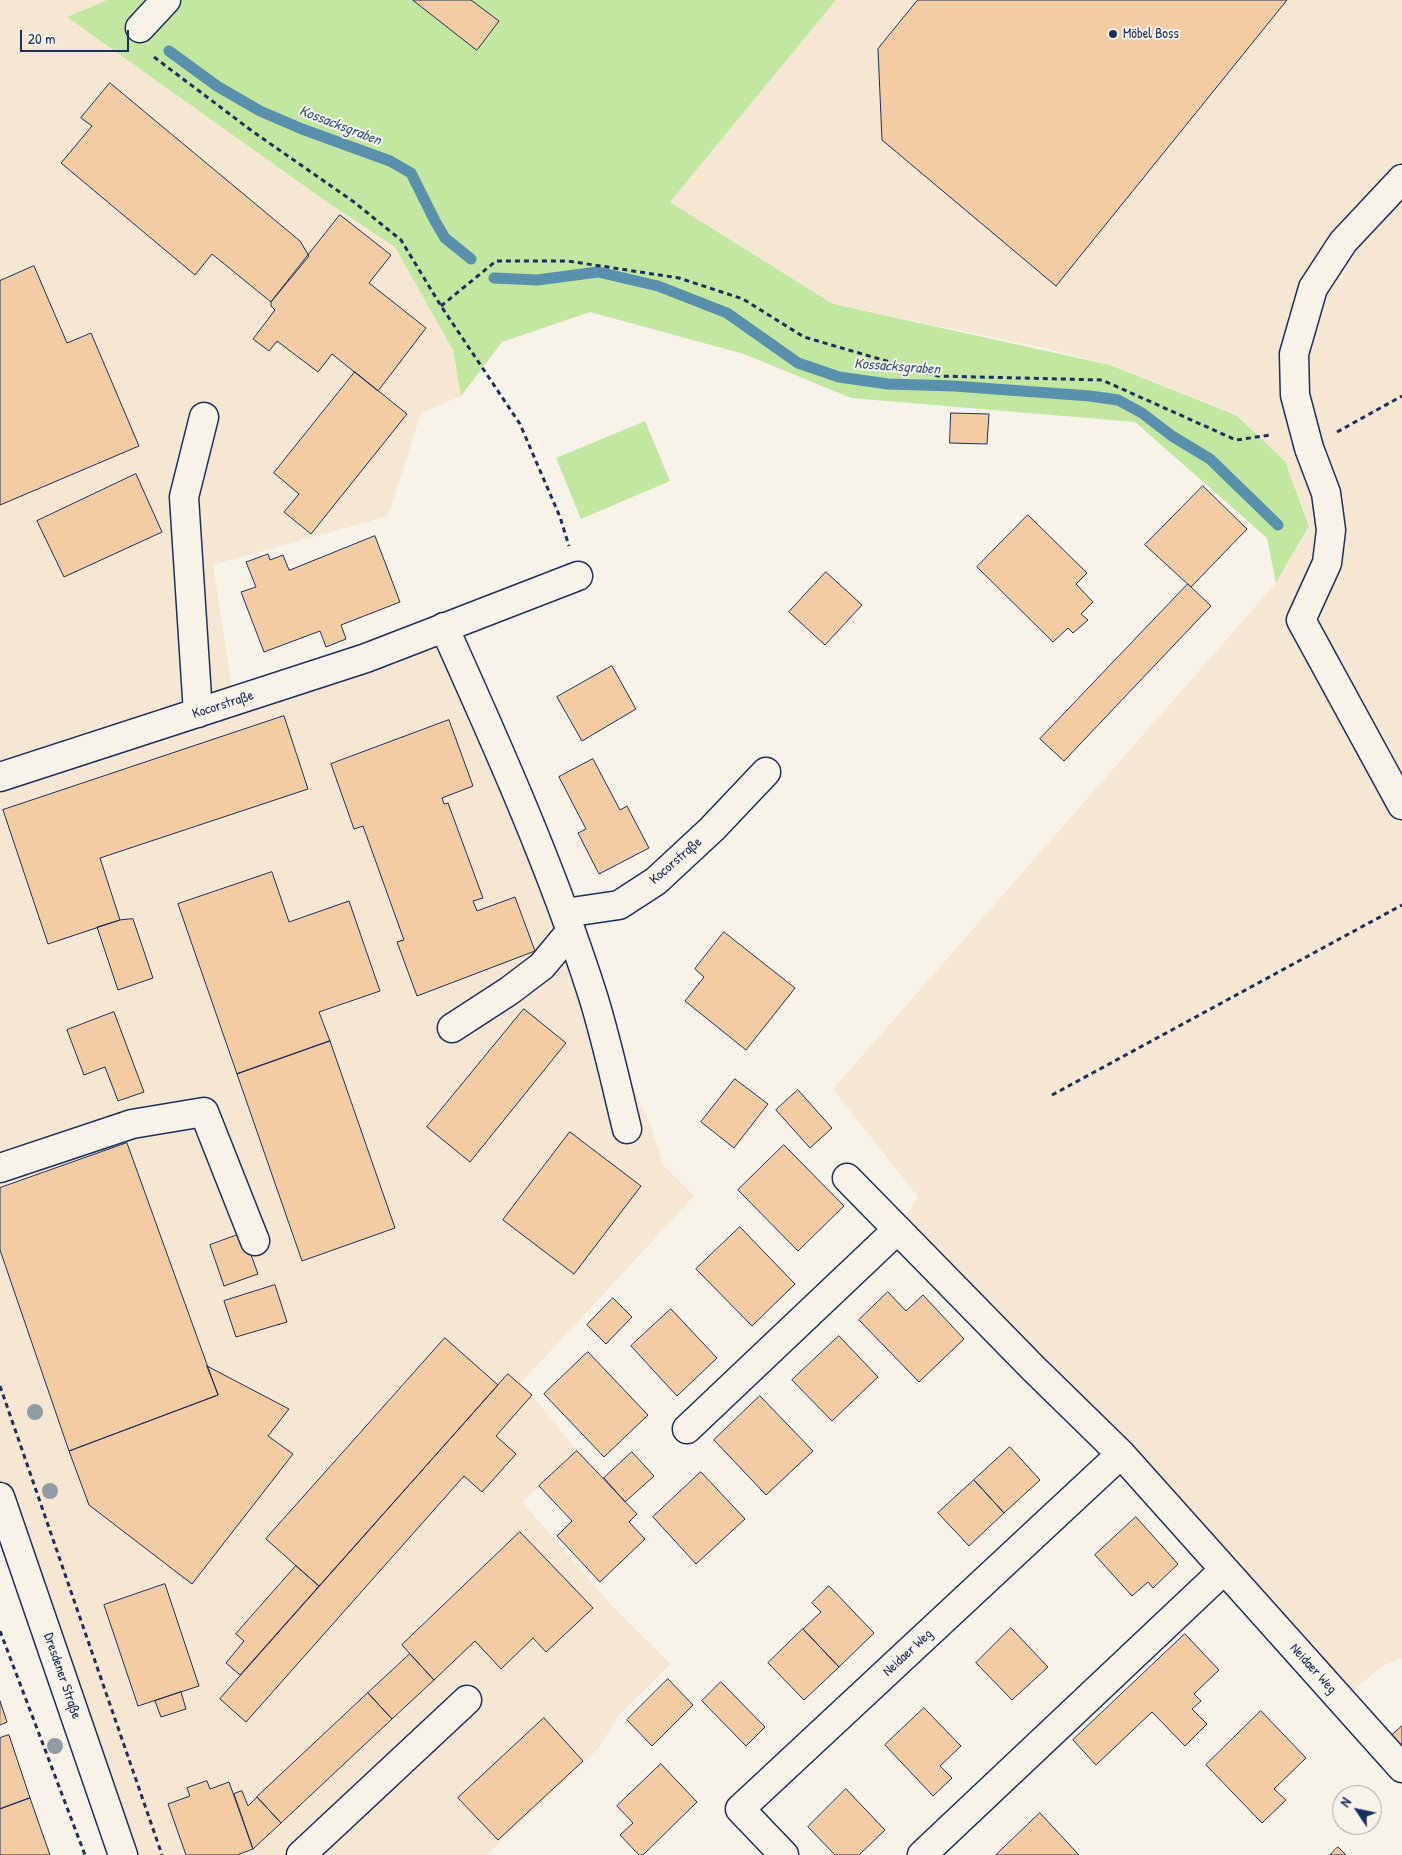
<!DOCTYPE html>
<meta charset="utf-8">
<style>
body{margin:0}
#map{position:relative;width:1402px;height:1855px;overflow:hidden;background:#f7f3e8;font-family:"Patrick Hand",sans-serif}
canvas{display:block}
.north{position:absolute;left:1332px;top:1785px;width:50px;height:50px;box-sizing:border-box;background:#f7f3e8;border:1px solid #9fa5b1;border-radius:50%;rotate:304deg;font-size:14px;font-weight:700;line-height:20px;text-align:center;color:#1b2f5e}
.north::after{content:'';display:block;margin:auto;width:18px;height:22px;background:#1b2f5e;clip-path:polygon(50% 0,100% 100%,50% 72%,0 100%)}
.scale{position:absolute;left:20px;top:30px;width:109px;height:22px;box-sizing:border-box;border:2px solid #1b2f5e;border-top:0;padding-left:6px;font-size:15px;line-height:18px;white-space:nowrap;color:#1b2f5e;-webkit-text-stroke:4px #f7f3e8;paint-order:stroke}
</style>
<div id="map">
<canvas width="1402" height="1855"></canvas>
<div class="north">N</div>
<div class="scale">20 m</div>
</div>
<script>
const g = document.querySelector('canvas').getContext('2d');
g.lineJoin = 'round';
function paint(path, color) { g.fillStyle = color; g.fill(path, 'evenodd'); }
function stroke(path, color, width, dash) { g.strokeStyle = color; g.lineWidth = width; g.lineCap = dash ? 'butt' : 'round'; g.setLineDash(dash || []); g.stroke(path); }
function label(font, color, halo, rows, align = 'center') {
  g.font = font + ' "Patrick Hand",sans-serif'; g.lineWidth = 4; g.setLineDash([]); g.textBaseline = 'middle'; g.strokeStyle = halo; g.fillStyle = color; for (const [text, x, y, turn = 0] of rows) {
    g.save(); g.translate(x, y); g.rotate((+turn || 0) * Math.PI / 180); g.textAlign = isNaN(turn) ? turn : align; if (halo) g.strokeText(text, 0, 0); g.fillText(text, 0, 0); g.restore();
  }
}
paint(new Path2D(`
 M0,0H107L67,17L324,200L395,247L453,350L461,396L421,413L388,516L213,565L234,702L444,627L593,995L649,1122L664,1166L694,1196L520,1384L532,1395L577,1451L522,1502L613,1607L671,1664L619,1715L598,1749L487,1855H123L0,1495Z
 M836,0H1402V1658L1384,1665L1341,1700L899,1227L918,1197L833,1089L1276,583L1310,526L1285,461L1236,414L1110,365L1049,349L833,304L670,202Z`), '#f6e7d3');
paint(new Path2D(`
 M107,0H836L670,202L833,304L1110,365L1236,415L1285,461L1309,526L1276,583L1267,538L1135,422L851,398L744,354L590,312L502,342L461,396L453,350L395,247L324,200L67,17Z
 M645,421L670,481L581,519L556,458Z`), '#c2e7a1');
stroke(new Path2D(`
 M169,51L217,86L260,111L302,129L390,161L411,173L435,221L445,238L471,259
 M494,278L537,280L598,272L658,286L727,313L798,363L839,377L888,384L954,386L1090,396L1118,400L1142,413L1172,436L1210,459L1278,525`), '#5990ab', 11);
const building = new Path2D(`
 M413,0H471L499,21L477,50Z
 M918,0H1287L1056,286L882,140L878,49Z
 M110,83L300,241L309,256L271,302L212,254L195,275L61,163L92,126L81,118Z
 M340,215L391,255L369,283L426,328L378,391L332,354L318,372L277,341L269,351L253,339L275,310L271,306V302Z
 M34,266L67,343L91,333L139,446L0,505V281Z
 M355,372L407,414L311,534L284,512L299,494L274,473Z
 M951,413L989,414L987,444L950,443Z
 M136,474L162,532L64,577L37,521Z
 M1203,486L1247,529L1191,587L1145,545Z
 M1028,515L1087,573L1076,584L1093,602L1081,614L1088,620L1073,633L1068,628L1053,642L977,567Z
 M375,536L400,602L341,625L346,639L326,647L320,631L264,652L241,592L256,587L246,562L268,554L270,560L283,555L289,570Z
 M826,572L862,605L825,645L789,612Z
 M1188,584L1211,606L1064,761L1040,739Z
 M612,666L636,709L582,741L557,697Z
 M284,716L308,789L100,858L120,920L48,944L3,810Z
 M449,720L473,786L442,798L444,804L448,803L483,898L473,901L477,911L515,897L535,951L417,996L397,942L404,940L363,826L354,829L331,764Z
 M593,759L620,810L627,806L649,848L599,874L578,833L586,829L559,777Z
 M272,872L289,922L349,901L380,991L319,1012L330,1041L237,1074L178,904Z
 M133,919L153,978L118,990L97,927L120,920Z
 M724,932L795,988L746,1050L685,1001L704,977L695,969Z
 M524,1009L566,1043L470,1162L427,1127Z
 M114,1012L144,1092L118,1101L105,1067L84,1075L67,1030Z
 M330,1041L395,1228L302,1261L237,1074Z
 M735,1079L768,1104L734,1148L701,1122Z
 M798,1090L832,1128L810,1148L776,1110Z
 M570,1132L641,1186L574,1274L503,1220Z
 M127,1143L218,1395L69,1451L0,1250V1188Z
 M784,1145L844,1206L798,1251L738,1190Z
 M740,1227L795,1284L752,1326L696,1269Z
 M243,1233L258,1274L224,1286L210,1245Z
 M275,1285L287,1322L236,1337L224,1301Z
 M888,1292L906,1311L923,1295L964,1339L919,1382L859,1320Z
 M613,1298L632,1317L606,1344L587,1325Z
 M671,1309L717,1358L677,1396L631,1346Z
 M839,1336L878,1377L832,1421L792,1380Z
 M445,1338L498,1385L319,1586L266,1539Z
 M588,1352L648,1415L604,1457L544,1394Z
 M207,1366L289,1409L268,1436L293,1454L192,1584L89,1505L69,1451L218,1395Z
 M508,1374L532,1395L496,1436L516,1454L482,1492L464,1476L246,1722L220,1699Z
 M760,1396L813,1451L766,1495L714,1440Z
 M1010,1447L1040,1480L1004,1513L974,1480Z
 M577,1451L637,1514L629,1522L645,1539L600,1582L557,1536L572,1521L539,1486Z
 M632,1452L654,1476L625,1502L604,1478Z
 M701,1472L745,1519L696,1564L653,1517Z
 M974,1480L1004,1513L969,1546L938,1513Z
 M1136,1517L1178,1564L1153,1588L1148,1582L1132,1596L1095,1555Z
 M520,1532L593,1608L546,1652L533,1638L501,1669L475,1641L434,1680L402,1645Z
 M296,1566L319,1586L240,1675L226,1663L244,1641L236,1634Z
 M165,1584L199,1686L138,1706L104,1605Z
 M829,1586L874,1633L839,1667L803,1629L821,1612L812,1603Z
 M1011,1628L1048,1667L1012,1700L976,1663Z
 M803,1629L839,1667L804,1700L768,1663Z
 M1185,1634L1219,1670L1194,1694L1201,1701L1192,1709L1207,1724L1185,1746L1152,1712L1096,1765L1073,1740Z
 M410,1654L434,1680L392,1719L368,1693Z
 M668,1679L693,1705L652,1746L627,1720Z
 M721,1682L765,1727L746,1746L702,1701Z
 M181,1692L186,1709L161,1717L155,1701Z
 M368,1693L392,1719L281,1823L257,1797Z
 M0,1701L7,1722L0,1725Z
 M924,1708L961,1746L940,1766L952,1778L933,1796L885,1745Z
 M1261,1711L1306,1758L1274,1789L1286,1800L1262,1823L1206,1765Z
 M544,1718L583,1761L498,1840L458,1798Z
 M1402,1726V1750L1390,1737Z
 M9,1735L30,1798L0,1809V1738Z
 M661,1764L697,1802L643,1855H639L620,1835L633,1823L617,1806Z
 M207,1781L210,1789L229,1782L253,1849L237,1855H186L168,1804L190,1796L187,1788Z
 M846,1789L885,1830L859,1855H835L808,1827Z
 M242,1791L248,1806L257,1797L281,1823L253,1849L234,1794Z
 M30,1798L50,1855H0V1809Z
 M1040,1813L1079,1855H996Z
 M1338,1847L1346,1855H1330Z`);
paint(building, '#f4cca3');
stroke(building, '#1b2f5e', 1);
const minor = new Path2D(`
 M140,28L166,0
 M1402,179L1343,242L1313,288L1294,354L1295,395L1309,448L1326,493L1331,530L1327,563L1301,620L1402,805
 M444,627C498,747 552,868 592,993C606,1037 616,1084 627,1129
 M198,713L184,497L204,417
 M0,777L366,658L578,576
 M565,913L619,905L656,881L712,829L766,772
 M452,1028L509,991L542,966L571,931
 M0,1168L132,1124L204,1112L255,1241
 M847,1178L1033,1368L1121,1454L1402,1768
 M687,1429L897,1230
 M0,1497L123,1855
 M301,1855L467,1700
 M784,1855L740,1809L1121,1454
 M922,1855L1224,1570`);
stroke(minor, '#1b2f5e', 31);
stroke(new Path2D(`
 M154,57L252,131L354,202L401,240L441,306L520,424L560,517L569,546
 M441,306L496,261H568L679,278L743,299L804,337L938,376L1102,380L1236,440L1271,435
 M1337,432L1402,396
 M1052,1095L1402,905
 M0,1386L162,1855
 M0,1631L85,1855`), '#1b2f5e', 3, [5, 4]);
stroke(minor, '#f7f3e8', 28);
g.fillStyle = '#909ca3';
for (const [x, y] of [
 [35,1412],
 [50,1491],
 [55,1746]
]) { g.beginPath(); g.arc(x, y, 8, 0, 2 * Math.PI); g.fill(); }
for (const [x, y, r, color] of [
 [1113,34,5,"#1b2f5e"]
]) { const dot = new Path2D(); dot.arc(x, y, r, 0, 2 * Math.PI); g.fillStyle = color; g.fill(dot); stroke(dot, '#f7f3e8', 2); }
label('14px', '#1b2f5e', '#f7f3e8', [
 ["Möbel Boss",1123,34]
], 'left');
label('14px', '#1b2f5e', '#f7f3e8', [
 ["Kocorstraße",223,705,-18],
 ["Kocorstraße",676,861,-41],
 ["Neidaer Weg",908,1653,-43],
 ["Neidaer Weg",1313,1669,48],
 ["Dresdener Straße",62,1676,71]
]);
label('italic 15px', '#35587e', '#f7f3e8', [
 ["Kossacksgraben",340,126,21],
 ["Kossacksgraben",897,367,4]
]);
</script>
